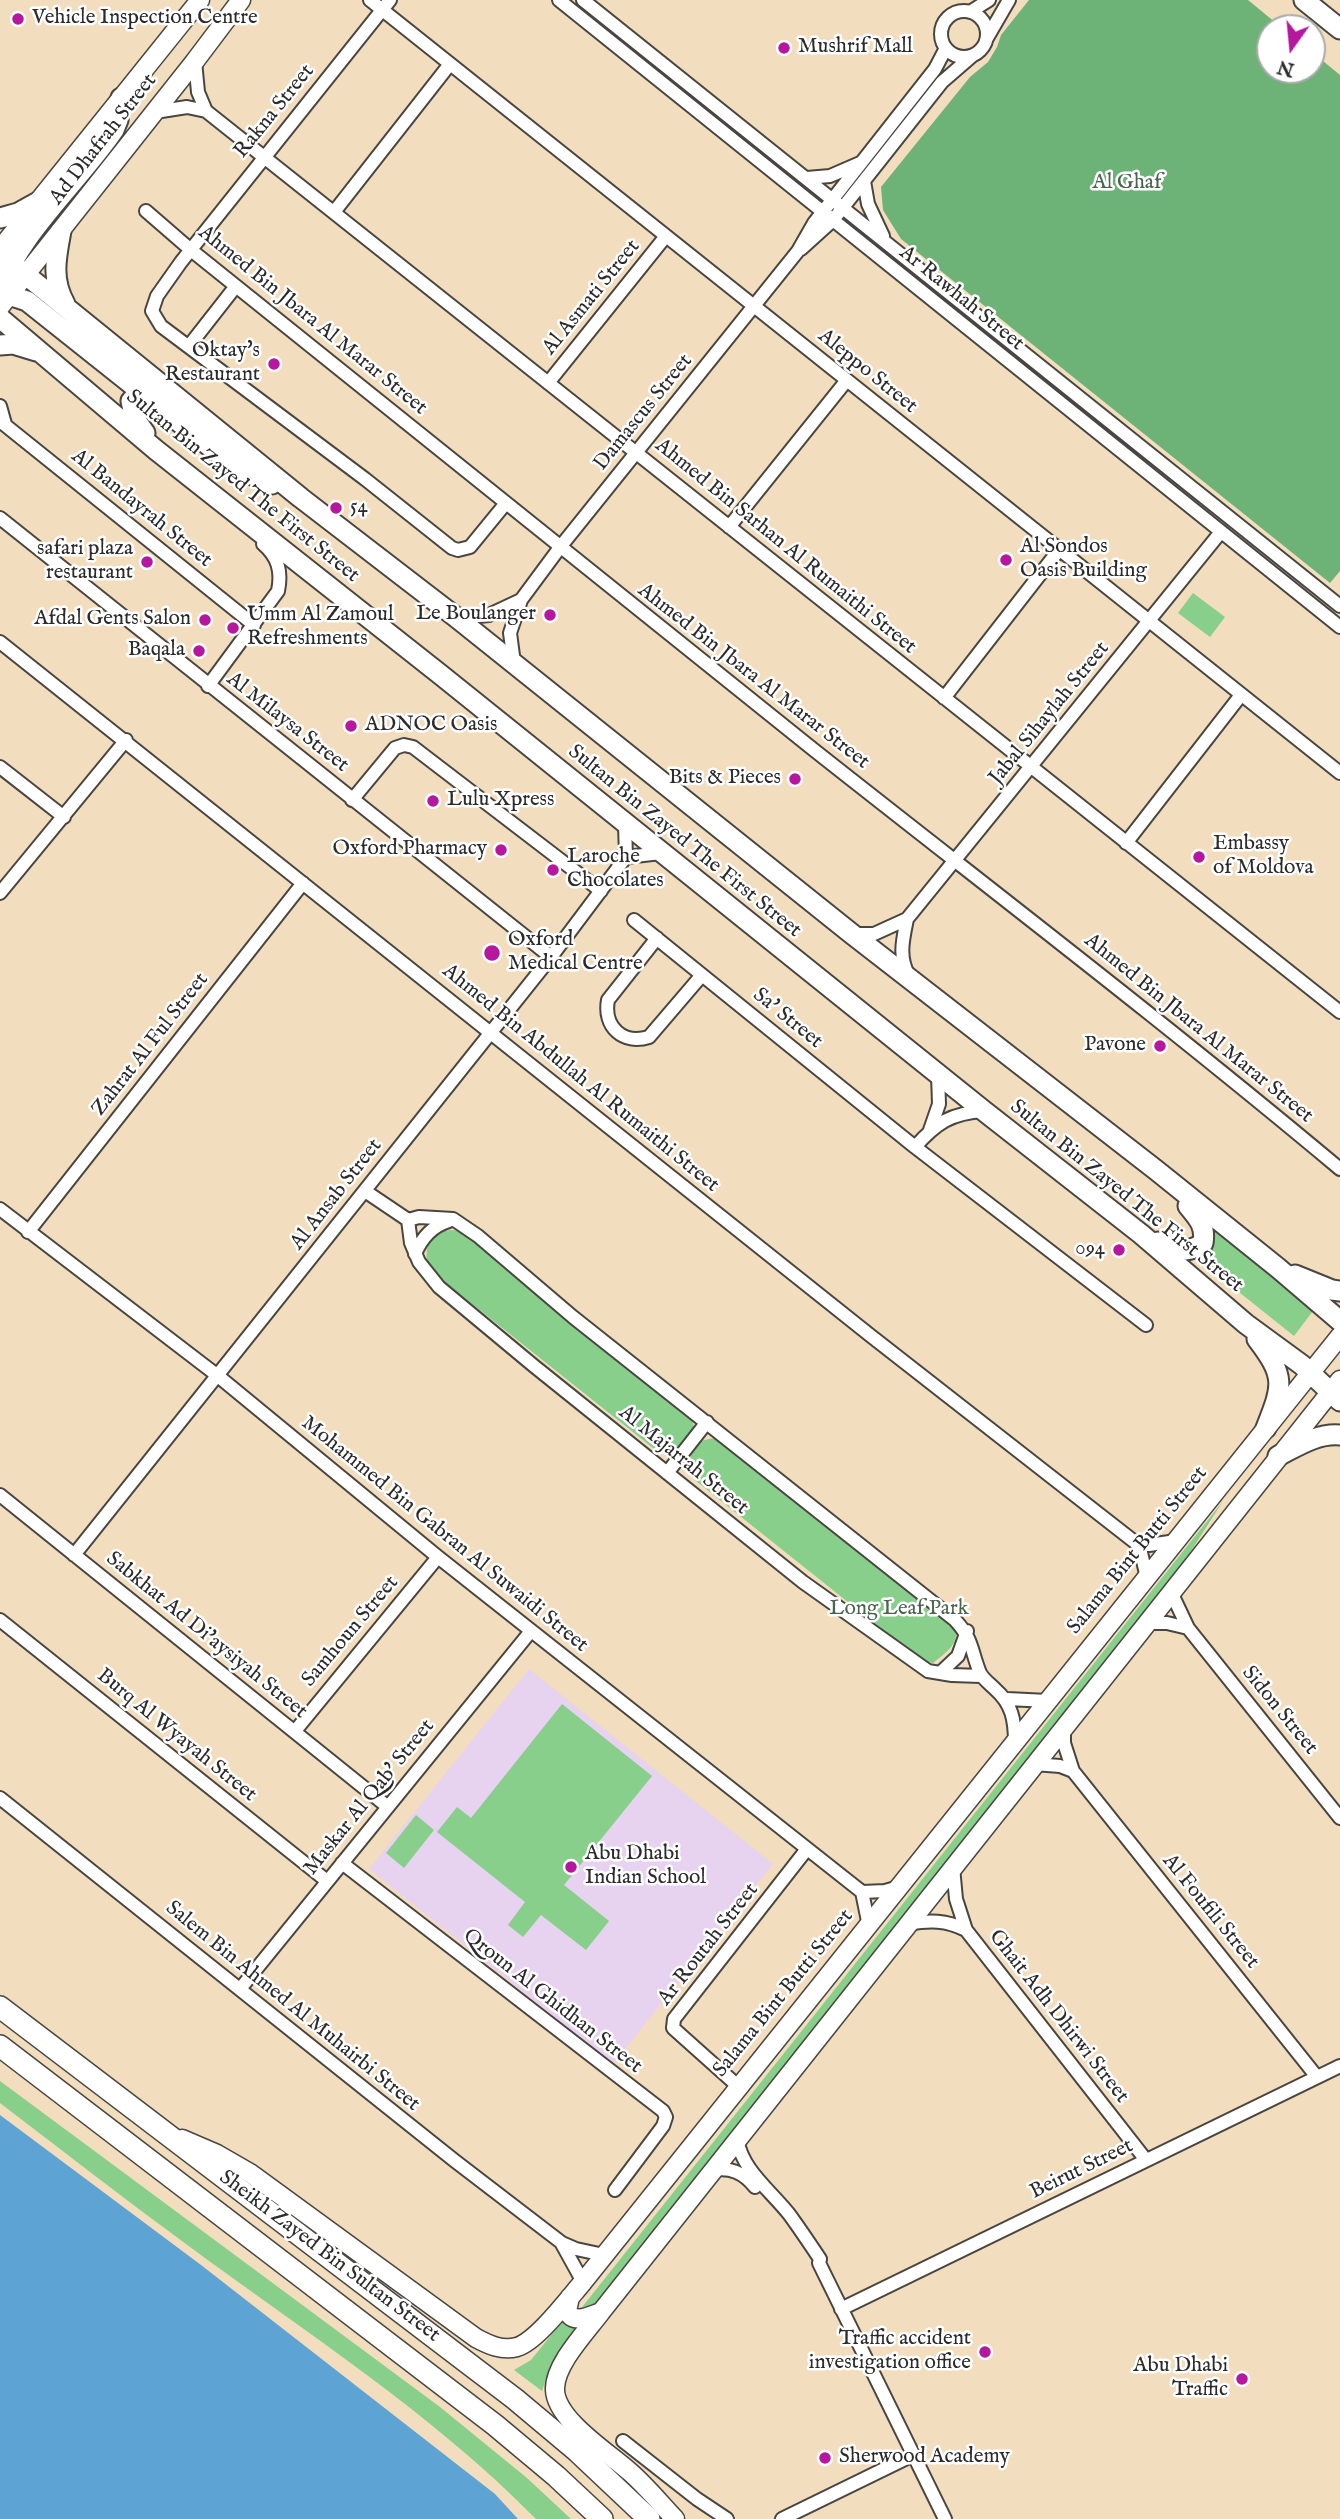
<!DOCTYPE html>
<style>
body{margin:0}
#map{position:relative;width:1340px;height:2519px;overflow:hidden;background:#f2ddbe;font-family:"IM FELL English",serif}
canvas{display:block}
.north{position:absolute;left:1256px;top:14px;width:70px;height:70px;box-sizing:border-box;background:#fff;border:2px solid #aaa;border-radius:50%;rotate:195deg;font-size:19px;font-weight:700;line-height:28px;text-align:center;color:#2b2b2b}
.north::after{content:'';display:block;margin:auto;width:24px;height:32px;background:#b5179e;clip-path:polygon(50% 0,100% 100%,50% 72%,0 100%)}
</style>
<div id="map">
<canvas width="1340" height="2519"></canvas>
<div class="north">N</div>
</div>
<script>
const g = document.querySelector('canvas').getContext('2d');
g.lineJoin = 'round';
function paint(path, color) { g.fillStyle = color; g.fill(path, 'evenodd'); }
function stroke(path, color, width, dash) { g.strokeStyle = color; g.lineWidth = width; g.lineCap = dash ? 'butt' : 'round'; g.setLineDash(dash || []); g.stroke(path); }
function label(font, color, halo, rows, align = 'center') {
  g.font = font + ' "IM FELL English",serif'; g.lineWidth = 5; g.setLineDash([]); g.textBaseline = 'middle'; g.strokeStyle = halo; g.fillStyle = color; for (const [text, x, y, turn = 0] of rows) {
    g.save(); g.translate(x, y); g.rotate((+turn || 0) * Math.PI / 180); g.textAlign = isNaN(turn) ? turn : align; if (halo) g.strokeText(text, 0, 0); g.fillText(text, 0, 0); g.restore();
  }
}
paint(new Path2D(`
 M529,1669L773,1864L613,2064L369,1869Z`), '#e7d2ef');
paint(new Path2D(`
 M1193,593L1225,617L1210,637L1178,613Z
 M1213,1228L1313,1311L1294,1336L1195,1257L1213,1238Z
 M451,1230L462,1231L690,1412L694,1427L686,1442L669,1455L658,1452L432,1272C424,1259 426,1252 430,1238L440,1232Z
 M715,1438L725,1439L956,1628C959,1645 944,1654 933,1663L922,1661L696,1481C688,1468 689,1461 693,1447L704,1440Z
 M1223,1501L1179,1570L1058,1729L591,2310L579,2311Z
 M562,1704L652,1776L564,1885L609,1921L586,1950L541,1915L523,1937L508,1925L525,1902L437,1832L457,1807L471,1818Z
 M416,1815L434,1830L404,1868L386,1853Z
 M0,2081L440,2407L527,2478L571,2519H536C432,2413 305,2332 186,2244C123,2198 62,2150 0,2103Z
 M565,2318L571,2327L579,2328L550,2366L542,2391L514,2370L531,2360Z`), '#87cf8b');
paint(new Path2D(`
 M1029,0H1248L1282,28H1270V70H1312V52L1340,75V571L1330,583L901,239L883,210L881,187L970,77L988,62L997,47L1001,35Z`), '#6db277');
paint(new Path2D(`
 M0,2115L201,2265L495,2494L518,2519H0Z`), '#5da3d3');
const minor = new Path2D(`
 M370,0L1340,773
 M390,0L181,262L157,296L152,311L161,326L365,479L452,548L458,550L470,547L506,503
 M559,0L1340,627
 M583,0L1340,606
 M941 34a23 23 0 1 1 46 0a23 23 0 1 1-46 0Z
 M970,12L989,0
 M987,38L1009,0
 M195,61L198,92L206,111L1340,1012
 M155,112L187,107L206,111
 M807,178L830,176L860,163
 M864,181L868,204L883,236
 M146,211L191,250C398,417 605,584 814,750C990,889 1168,1025 1340,1169
 M334,212L450,64
 M801,249L833,220L942,82L972,56
 M189,346L236,286
 M548,383L666,236
 M0,406L5,424
 M0,421L254,625
 M0,518L551,957
 M729,527L847,380
 M457,618L489,615L521,600
 M0,642L871,1336L1136,1543L1149,1545L1176,1541
 M514,663L510,633L521,600L561,546L798,251L814,223L935,69L946,48
 M208,686L278,591C282,571 278,557 263,544
 M944,698L1059,550
 M0,767L64,817
 M352,800L395,748L404,745L413,747L601,891
 M1126,843L1241,695
 M626,857L661,853
 M0,893L126,740
 M907,919C903,939 898,957 909,976
 M634,920L915,1147L1146,1325
 M853,934H874L907,919L1220,533
 M657,938L608,1000C603,1027 623,1045 649,1037L702,975
 M930,1130L939,1104L938,1075
 M915,1147C936,1123 951,1113 984,1111
 M365,1191L408,1220L419,1217L453,1219L478,1236L573,1317L955,1620C973,1639 971,1651 980,1673C983,1679 990,1684 995,1689C1012,1704 1015,1720 1015,1743
 M0,1209L218,1376L438,1557L862,1892L869,1926
 M408,1220L411,1243L419,1262L439,1287L534,1366L803,1582L928,1671L952,1675L981,1676
 M28,1232L303,883
 M415,1254C422,1237 432,1226 449,1221
 M667,1473L707,1422
 M0,1495L388,1807
 M1139,1544L1147,1578
 M74,1555L551,957L626,857L625,824
 M1171,1592L1188,1628L1340,1818
 M0,1620L327,1881
 M1146,1623H1167L1188,1628
 M940,1673L958,1656L967,1631
 M1007,1699L1048,1701
 M1064,1727V1743L1073,1771L1317,2077
 M295,1731L438,1557
 M1034,1764L1060,1766L1073,1771
 M0,1798L455,2161L562,2243L576,2249L604,2255
 M342,1863L663,2111L666,2117L663,2126L615,2190
 M953,1867L956,1899L966,1930L1146,2160
 M862,1892L885,1891L899,1887
 M908,1924C930,1920 946,1920 966,1930
 M240,1989L531,1631
 M739,2087L673,2028L674,2019L807,1849
 M737,2139C742,2170 770,2190 789,2214C800,2229 810,2244 820,2259L819,2263L945,2519
 M713,2170C731,2167 744,2173 755,2187
 M562,2244L583,2282
 M841,2309L1340,2066
 M623,2441L697,2499L727,2519
 M782,2519L913,2455`);
const secondary = new Path2D(`
 M0,249L200,0
 M0,307L195,61L241,0
 M182,2139L217,2154L250,2173L476,2338C489,2345 502,2351 517,2347C537,2341 569,2298 583,2282L1340,1336
 M570,2297L567,2311C574,2325 589,2316 601,2312
 M675,2519C660,2503 646,2486 630,2472C609,2453 556,2420 555,2390C554,2365 586,2332 601,2312L1340,1380`);
const primary = new Path2D(`
 M1304,0L1340,29
 M0,218L18,213L36,203
 M61,231C56,258 51,279 65,304
 M0,254L301,498L457,618L852,934L1156,1170L1278,1268L1340,1321
 M0,289C20,233 80,180 114,130L118,120L121,98
 M0,292L27,301L237,468L272,484
 M0,318L156,450L441,675L984,1111L1141,1234L1246,1324L1302,1365L1340,1401
 M0,345L13,344L36,351
 M144,395L136,396L131,401L135,419L145,433
 M1158,1242C1175,1250 1186,1255 1203,1243C1206,1226 1198,1218 1188,1206
 M1295,1275L1332,1290L1340,1291
 M1257,1339C1286,1377 1283,1385 1266,1428
 M1278,1456C1298,1446 1317,1433 1340,1435`);
const trunk = new Path2D(`
 M0,2007L515,2399L577,2451L649,2519
 M0,2046L495,2425L556,2476L602,2519`);
stroke(minor, '#494641', 16);
stroke(secondary, '#494641', 21);
stroke(primary, '#494641', 23);
stroke(trunk, '#494641', 24);
stroke(minor, '#fff', 12);
stroke(secondary, '#fff', 18);
stroke(primary, '#fff', 19);
stroke(trunk, '#fff', 21);
for (const [x, y, r, color] of [
 [18,19,7,"#b5179e"],
 [784,48,7,"#b5179e"],
 [274,364,7,"#b5179e"],
 [336,508,7,"#b5179e"],
 [1006,560,7,"#b5179e"],
 [147,562,7,"#b5179e"],
 [550,615,7,"#b5179e"],
 [205,620,7,"#b5179e"],
 [233,628,7,"#b5179e"],
 [199,651,7,"#b5179e"],
 [351,726,7,"#b5179e"],
 [795,779,7,"#b5179e"],
 [433,801,7,"#b5179e"],
 [501,850,7,"#b5179e"],
 [1199,857,7,"#b5179e"],
 [553,870,7,"#b5179e"],
 [492,953,9,"#b5179e"],
 [1160,1046,7,"#b5179e"],
 [1119,1250,7,"#b5179e"],
 [571,1867,7,"#b5179e"],
 [985,2352,7,"#b5179e"],
 [1242,2379,7,"#b5179e"],
 [825,2458,7,"#b5179e"]
]) { const dot = new Path2D(); dot.arc(x, y, r, 0, 2 * Math.PI); g.fillStyle = color; g.fill(dot); stroke(dot, '#fff', 2.5); }
label('21px', '#2b2b2b', '#fff', [
 ["Vehicle Inspection Centre",32,19],
 ["Mushrif Mall",798,48],
 ["Oktay's",260,352,"right"],
 ["Restaurant",260,376,"right"],
 ["54",350,508],
 ["Al Sondos",1020,548],
 ["Oasis Building",1020,572],
 ["safari plaza",133,550,"right"],
 ["restaurant",133,574,"right"],
 ["Le Boulanger",536,615,"right"],
 ["Umm Al Zamoul",247,616],
 ["Refreshments",247,640],
 ["Afdal Gents Salon",191,620,"right"],
 ["Baqala",185,651,"right"],
 ["ADNOC Oasis",365,726],
 ["Bits & Pieces",781,779,"right"],
 ["Lulu Xpress",447,801],
 ["Embassy",1213,845],
 ["of Moldova",1213,869],
 ["Oxford Pharmacy",487,850,"right"],
 ["Laroche",567,858],
 ["Chocolates",567,882],
 ["Oxford",508,941],
 ["Medical Centre",508,965],
 ["Pavone",1146,1046,"right"],
 ["094",1105,1250,"right"],
 ["Abu Dhabi",585,1855],
 ["Indian School",585,1879],
 ["Traffic accident",971,2340,"right"],
 ["investigation office",971,2364,"right"],
 ["Abu Dhabi",1228,2367,"right"],
 ["Traffic",1228,2391,"right"],
 ["Sherwood Academy",839,2458]
], 'left');
label('21px', '#2b2b2b', '#fff', [
 ["Rakna Street",275,112,-51],
 ["Ad Dhafrah Street",104,140,-52],
 ["Al Asmati Street",592,298,-51],
 ["Ar Rawhah Street",961,299,39],
 ["Ahmed Bin Jbara Al Marar Street",312,321,39],
 ["Aleppo Street",867,372,39],
 ["Damascus Street",644,413,-51],
 ["Sultan Bin Zayed The First Street",242,487,39],
 ["Al Bandayrah Street",141,509,39],
 ["Ahmed Bin Sarhan Al Rumaithi Street",785,547,39],
 ["Ahmed Bin Jbara Al Marar Street",753,677,38],
 ["Jabal Sihaylah Street",1050,714,-51],
 ["Al Milaysa Street",287,723,38],
 ["Sultan Bin Zayed The First Street",684,842,39],
 ["Sa' Street",787,1019,39],
 ["Ahmed Bin Jbara Al Marar Street",1198,1029,39],
 ["Zahrat Al Ful Street",151,1045,-52],
 ["Ahmed Bin Abdullah Al Rumaithi Street",580,1079,39],
 ["Al Ansab Street",337,1195,-52],
 ["Sultan Bin Zayed The First Street",1126,1197,39],
 ["Al Majarrah Street",683,1461,39],
 ["Mohammed Bin Gabran Al Suwaidi Street",444,1535,39],
 ["Salama Bint Butti Street",1138,1551,-51],
 ["Samhoun Street",351,1632,-50],
 ["Sabkhat Ad Di'aysiyah Street",206,1636,39],
 ["Sidon Street",1279,1711,51],
 ["Burq Al Wyayah Street",176,1736,39],
 ["Maskar Al Qab' Street",370,1798,-51],
 ["Al Foufili Street",1210,1912,51],
 ["Ar Routah Street",709,1945,-52],
 ["Salama Bint Butti Street",784,1994,-51],
 ["Qroun Al Ghidhan Street",552,2002,38],
 ["Salem Bin Ahmed Al Muhairbi Street",292,2007,39],
 ["Ghait Adh Dhirwi Street",1058,2017,52],
 ["Beirut Street",1082,2170,-26],
 ["Sheikh Zayed Bin Sultan Street",329,2257,37]
]);
label('21px', '#4b644d', '#fff', [
 ["Al Ghaf",1127,184],
 ["Long Leaf Park",899,1610]
]);
</script>
